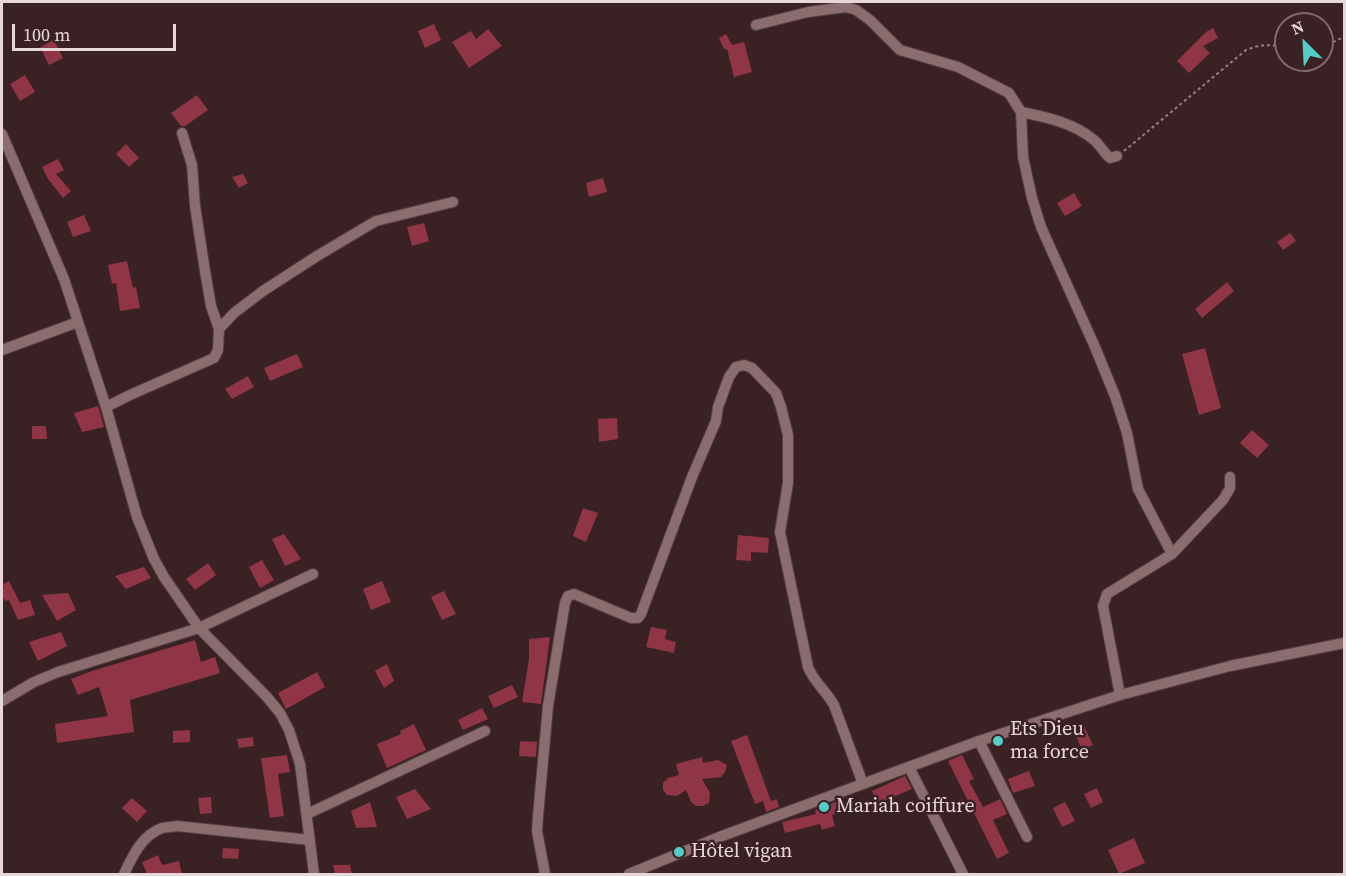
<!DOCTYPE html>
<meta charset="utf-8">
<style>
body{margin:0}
#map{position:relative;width:1346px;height:876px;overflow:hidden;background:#3a2124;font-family:"Source Serif 4",serif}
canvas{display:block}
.frame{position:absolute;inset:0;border:3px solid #e8d7d8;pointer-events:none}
.north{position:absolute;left:1274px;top:12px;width:60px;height:60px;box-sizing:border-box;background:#3a2124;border:2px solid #806a6c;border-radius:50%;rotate:336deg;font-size:16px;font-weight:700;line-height:24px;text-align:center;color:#e8d7d8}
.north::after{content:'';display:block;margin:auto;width:21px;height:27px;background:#54cdc8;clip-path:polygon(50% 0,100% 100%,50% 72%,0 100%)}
.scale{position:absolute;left:12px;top:24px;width:164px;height:27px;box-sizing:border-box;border:3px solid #e8d7d8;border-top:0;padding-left:8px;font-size:18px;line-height:21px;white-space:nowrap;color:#e8d7d8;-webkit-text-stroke:4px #3a2124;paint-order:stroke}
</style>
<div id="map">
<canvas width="1346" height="876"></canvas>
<div class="frame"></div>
<div class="north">N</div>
<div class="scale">100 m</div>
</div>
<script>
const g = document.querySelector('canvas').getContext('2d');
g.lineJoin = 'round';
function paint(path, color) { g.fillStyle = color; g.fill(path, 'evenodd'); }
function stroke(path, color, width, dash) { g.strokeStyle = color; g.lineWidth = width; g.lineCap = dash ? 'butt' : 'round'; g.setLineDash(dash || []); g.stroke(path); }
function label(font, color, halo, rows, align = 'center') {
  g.font = font + ' "Source Serif 4",serif'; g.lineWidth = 5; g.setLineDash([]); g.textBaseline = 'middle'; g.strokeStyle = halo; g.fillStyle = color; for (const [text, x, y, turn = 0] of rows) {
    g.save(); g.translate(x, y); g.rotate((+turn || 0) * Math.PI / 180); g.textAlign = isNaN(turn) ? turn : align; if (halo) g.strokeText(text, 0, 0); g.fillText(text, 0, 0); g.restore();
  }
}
paint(new Path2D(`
 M434,24L441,40L425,48L418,31Z
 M1213,28L1218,38L1203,46L1210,53L1189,73L1177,61L1206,32Z
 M488,29L502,46L469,68L452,42L471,31L476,39Z
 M726,34L732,45L744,42L752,72L734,77L727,49H724L719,38Z
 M54,40L63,58L49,65L40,47Z
 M25,75L35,92L20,101L10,84Z
 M197,95L208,110L185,126H181L171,113Z
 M126,144L139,158L129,167L116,154Z
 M58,159L64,170L56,174L71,191L63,198L48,179L42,167Z
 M243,174L248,183L239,188L232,177Z
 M603,178L607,192L589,197L586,183Z
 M1074,193L1082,206L1065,216L1057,203Z
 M84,215L91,231L73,237L67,222Z
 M424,223L429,241L412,246L407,227Z
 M1290,233L1296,241L1283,250L1277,242Z
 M127,261L133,288L136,287L140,308L120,311L116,283L112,284L108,265Z
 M1227,282L1234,291L1202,318L1195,309Z
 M1205,348L1221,408L1199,415L1182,354Z
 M297,354L303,367L270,381L264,368Z
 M248,376L254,387L232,399L225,389Z
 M98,406L104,427L82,432L74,413Z
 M617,418L618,439L599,442L598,419Z
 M32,426H46L47,439H32Z
 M1252,430L1269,445L1257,458L1240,443Z
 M583,508L598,513L586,542L573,536Z
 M284,534L301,559L285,566L272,539Z
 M738,535L769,538L768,553L751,552V561L736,560Z
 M262,560L274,580L260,588L249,567Z
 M208,563L216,575L195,590L186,579Z
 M144,567L151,578L126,589L115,576Z
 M9,581L20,603L30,600L35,615L18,620L9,600L5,601L2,595V589L4,588L3,584Z
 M382,581L391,602L371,610L363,589Z
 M444,591L456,614L442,620L431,597Z
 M68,593L76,610L57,621L42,595Z
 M651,627L667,630L665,639L676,642L674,653L646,647Z
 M61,632L67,646L38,661L29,642Z
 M550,637L541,704L522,702L529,659V639Z
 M195,640L201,662L215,657L220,673L130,700L134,732L57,743L55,724L108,716L99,687L78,695L71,679L92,671Z
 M387,664L394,681L384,688L375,671Z
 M317,672L325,687L286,709L278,693Z
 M512,685L518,697L494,708L488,696Z
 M482,708L488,719L463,730L458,720Z
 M414,724L426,750L387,768L377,744L401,734L400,731Z
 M1084,726L1093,745L1082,750L1074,731Z
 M190,730V742L173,743V731Z
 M747,735L771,801L777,799L779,807L766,812L763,801L755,804L731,741Z
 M253,737L254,746L239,748L237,739Z
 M520,741L537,742L536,757L519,756Z
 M287,755L290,772L278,774L284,816L270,818L261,758Z
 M962,755L974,779L969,781L983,807L1000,799L1007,814L993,820L1009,853L997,859L948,761Z
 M702,757L703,763L718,760L727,765L725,772L721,777L702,779L710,793L709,803L703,806H696L691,802L686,790L677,796L667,795L663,790V783L668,778L679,775L676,764Z
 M1029,771L1035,786L1013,793L1008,779Z
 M905,776L912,789L877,804L872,791Z
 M1097,788L1103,802L1091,808L1084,794Z
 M415,789L431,809L407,819L396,797Z
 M211,797L212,813L200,814L198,798Z
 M132,798L147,811L137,822L122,808Z
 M838,801L842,812L832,815L835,826L822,830L820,824L785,833L782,822L816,814L815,810Z
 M370,802L377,827L356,828L351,811Z
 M1065,802L1075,821L1062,827L1053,808Z
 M1134,838L1145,863L1119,874L1108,850Z
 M223,848L239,849L238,859L222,858Z
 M158,855L162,865L179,861L182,874H147L142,862Z
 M333,865H350L352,874H335Z`), '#8f3546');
const street = new Path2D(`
 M756,25L808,12L846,7L856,10L870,20L900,50L958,67L1009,93L1021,112L1023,157L1032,198L1041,227L1095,347L1115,396L1127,433L1138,489L1172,554
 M1021,112C1046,117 1074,123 1094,140C1100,145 1104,153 1110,158L1117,156
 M182,133L192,165L195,206L205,271L211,306L219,329
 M2,134L64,279L106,407L137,517L154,559L164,577L199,628L267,697L280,713L289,730L300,764L314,874
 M2,350L78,322
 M106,407L130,395L214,358L218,350L219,329L234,313L263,291L317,256L376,221L453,202
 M1120,695L1103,606L1107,594L1172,554L1223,500L1230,488V477
 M2,701L34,682L58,672L199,628L313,574
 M979,741L1027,837
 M909,767L963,874
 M307,814L485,731
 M124,874C132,857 142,835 162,828C166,827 172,827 177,826L310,840
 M545,874L537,831L538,816L548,706L565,603L568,596L574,594L631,618H638L641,614L692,477L716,421L718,407L729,377L736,367L744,365L752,368L776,393L781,407L788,435V483L780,532L808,667C814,682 826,691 834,705L863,784
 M629,874L722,836L979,741L1120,695L1230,666L1344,643`);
stroke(street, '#543f42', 12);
stroke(new Path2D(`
 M1322,47L1344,37
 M1124,151L1246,50C1261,44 1270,44 1286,48`), '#968283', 2, [3, 3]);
stroke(street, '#8b6c6f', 10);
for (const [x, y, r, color] of [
 [998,741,6,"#54cdc8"],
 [824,807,6,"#54cdc8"],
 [679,852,6,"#54cdc8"]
]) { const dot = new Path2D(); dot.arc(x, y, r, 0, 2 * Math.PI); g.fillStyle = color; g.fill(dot); stroke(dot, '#3a2124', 2); }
label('20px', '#e8d7d8', '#3a2124', [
 ["Ets Dieu",1010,730],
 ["ma force",1010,753],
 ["Mariah coiffure",836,807],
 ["Hôtel vigan",691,852]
], 'left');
</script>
